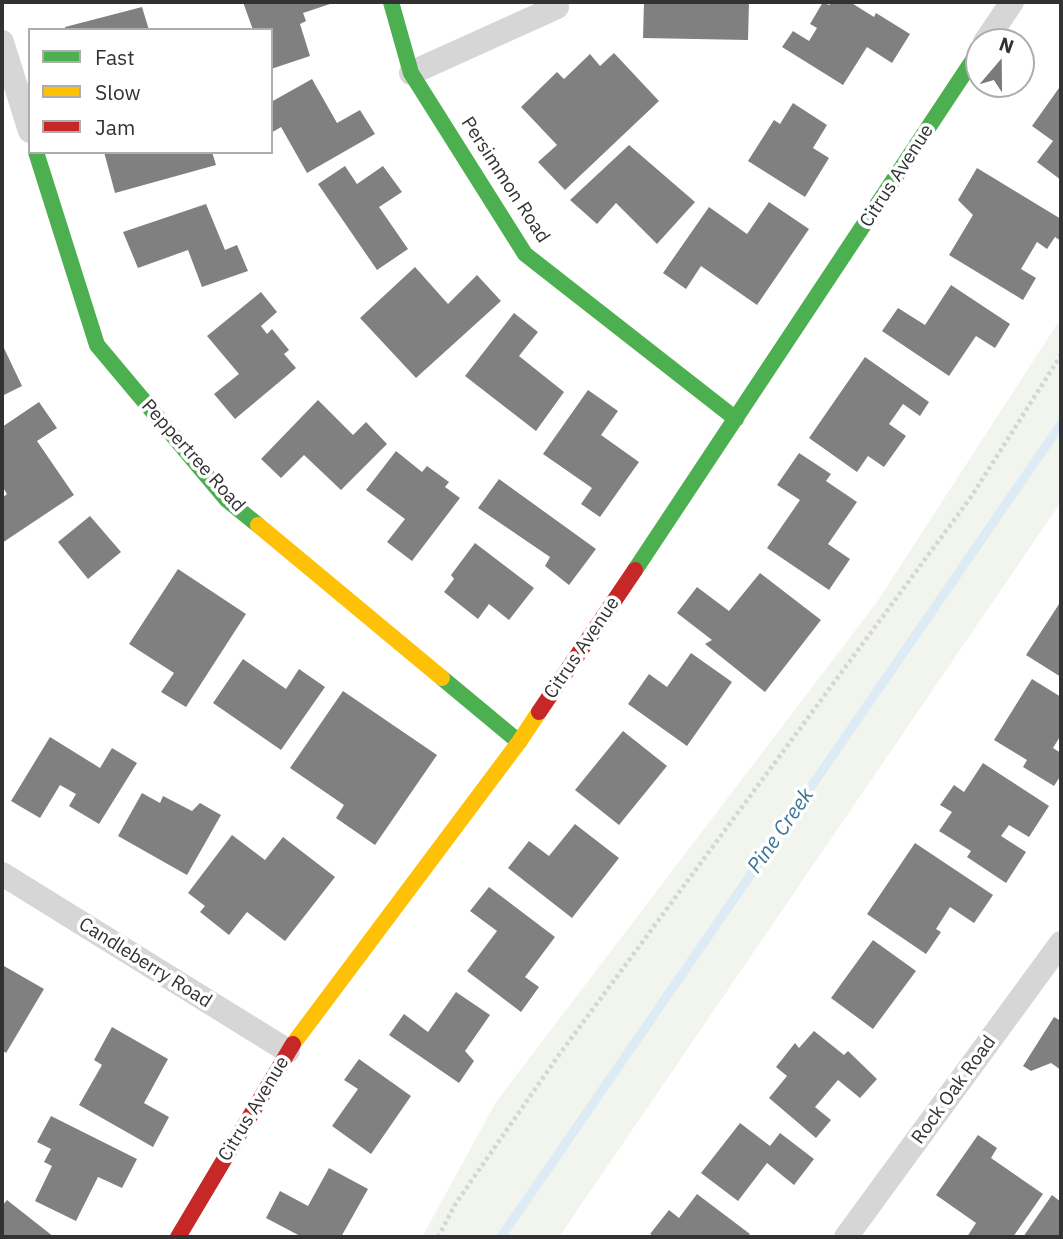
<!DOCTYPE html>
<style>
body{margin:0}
#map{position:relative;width:1063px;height:1239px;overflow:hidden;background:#fff;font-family:"IBM Plex Sans",sans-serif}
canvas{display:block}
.frame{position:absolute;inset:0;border:4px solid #323232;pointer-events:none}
.legend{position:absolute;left:28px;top:28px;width:245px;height:126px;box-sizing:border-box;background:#fff;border:2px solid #adadad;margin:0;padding:9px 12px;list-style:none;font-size:21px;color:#323232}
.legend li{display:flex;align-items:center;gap:14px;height:35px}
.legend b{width:35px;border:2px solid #adadad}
.north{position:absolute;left:965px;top:28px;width:70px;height:70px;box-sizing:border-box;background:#fff;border:2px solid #adadad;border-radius:50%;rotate:20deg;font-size:19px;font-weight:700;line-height:28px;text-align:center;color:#323232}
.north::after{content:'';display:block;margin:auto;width:24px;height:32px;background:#7a7a7a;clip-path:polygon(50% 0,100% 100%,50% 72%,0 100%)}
</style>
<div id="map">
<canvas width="1063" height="1239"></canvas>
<div class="frame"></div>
<ul class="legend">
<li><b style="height:9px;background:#4caf50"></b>Fast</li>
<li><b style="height:9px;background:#ffc107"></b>Slow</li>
<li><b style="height:9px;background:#c62828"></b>Jam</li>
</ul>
<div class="north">N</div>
</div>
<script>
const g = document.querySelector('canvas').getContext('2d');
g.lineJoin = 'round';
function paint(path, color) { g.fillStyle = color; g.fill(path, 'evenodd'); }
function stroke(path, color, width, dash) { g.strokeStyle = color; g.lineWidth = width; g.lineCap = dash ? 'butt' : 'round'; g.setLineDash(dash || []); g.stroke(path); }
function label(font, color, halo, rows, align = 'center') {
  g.font = font + ' "IBM Plex Sans",sans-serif'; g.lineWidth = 7; g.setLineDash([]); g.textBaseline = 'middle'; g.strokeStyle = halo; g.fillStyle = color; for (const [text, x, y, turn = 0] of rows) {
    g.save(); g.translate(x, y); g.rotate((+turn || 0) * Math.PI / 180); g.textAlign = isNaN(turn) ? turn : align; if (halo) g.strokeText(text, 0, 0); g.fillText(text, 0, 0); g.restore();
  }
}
paint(new Path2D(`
 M1061,318V502L559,1237H422L496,1102L877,602Z`), '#f1f5ed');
stroke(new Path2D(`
 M501,1237L1061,424`), '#dcebf4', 9);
paint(new Path2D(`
 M243,2H329L330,4L303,13L306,21L300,24L310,56L271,69V30H253Z
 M644,2H749L748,40L643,38Z
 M823,2L829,5L832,2H850L874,17L876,13L910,34L892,63L867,47L843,85L782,47L793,31L809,41L817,28L810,24Z
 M142,7L149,30H65V27Z
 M614,53L659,101L565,190L538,162L557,145L521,107L557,72L564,79L590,54L600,66Z
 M312,79L337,123L360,110L375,134L307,173L281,127L271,133V102Z
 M1059,88L1061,89V180L1037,162L1053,141L1032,126Z
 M793,103L827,125L813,148L829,158L805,197L748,161L774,120L780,124Z
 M629,145L695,202L657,244L616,203L597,224L570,200Z
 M104,152H212L216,165L115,193Z
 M345,166L357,184L383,166L402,192L379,207L408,249L377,270L318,184Z
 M977,168L1061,219V241L1055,237L1047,249L1037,242L1021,269L1036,278L1023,300L949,255L973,215L958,200Z
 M769,202L809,229L757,305L701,266L686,289L663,273L709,207L747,234Z
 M206,204L225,250L237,245L248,271L202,287L188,250L138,268L123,232Z
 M415,267L448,304L477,275L501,301L416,378L360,318Z
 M951,285L1010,324L995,348L976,336L949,376L882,331L898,308L925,325Z
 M261,292L277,312L261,326L267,334L272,329L289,350L284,354L296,368L235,419L214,394L239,374L207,336Z
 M514,313L538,332L519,356L564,392L536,431L465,376Z
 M2,344L22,386L2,396Z
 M865,357L929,402L920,416L903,404L889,424L906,436L884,467L868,456L857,472L809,438Z
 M588,390L618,411L601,435L639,462L600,517L581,504L592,488L543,454Z
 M318,400L353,435L366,422L387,444L341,490L304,455L281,478L261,459Z
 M39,402L57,428L37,441L74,495L2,543V498L7,494L2,486V427Z
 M396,451L422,472L427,466L449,482L445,487L460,498L412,561L387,542L405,519L366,490Z
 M799,453L831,474L826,481L857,502L828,544L850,559L829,590L767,548L800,500L777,485Z
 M499,479L596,549L569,585L545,566L550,557L478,508Z
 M90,516L121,552L88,579L58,542Z
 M475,543L534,588L509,620L489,604L478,619L444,592L454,579L451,575Z
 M178,569L246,614L186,707L161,692L174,673L129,644Z
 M760,573L821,620L765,692L705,644L712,640L677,613L697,587L729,611Z
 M1061,601V677L1026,655Z
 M691,653L732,682L687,746L628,704L649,674L667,687Z
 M243,659L286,689L299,669L325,687L281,750L213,703Z
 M1032,679L1061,697V735L1053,748L1061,753V775L1054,786L1023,767L1027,760L994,740Z
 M343,691L437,755L375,845L336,818L344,805L290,768Z
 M623,731L667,766L619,825L575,790Z
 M50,737L100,768L112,748L137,763L99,824L69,806L76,794L60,785L40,818L11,801Z
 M983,763L1049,806L1029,837L1009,825L1001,836L1026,852L1006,883L967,857L971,851L939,831L952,812L940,805L954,785L964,792Z
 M142,793L160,803L163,796L192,811L200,803L221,815L187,875L118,836Z
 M575,824L619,858L572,918L508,868L529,841L549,856Z
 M232,835L265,860L283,837L335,877L285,941L247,912L229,935L200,912L205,906L188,893Z
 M915,843L993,895L974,923L950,907L936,929L941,932L926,954L867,914Z
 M489,887L555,937L525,977L539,987L521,1012L467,971L497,931L470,911Z
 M873,940L916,971L873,1029L831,998Z
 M4,966L44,989L6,1053L2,1050V970Z
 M456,992L490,1015L465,1051L474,1061L459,1083L389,1035L404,1014L428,1032Z
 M1054,1017L1061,1021V1070L1051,1063L1031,1071L1023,1066Z
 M112,1027L168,1059L144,1103L169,1117L153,1147L79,1105L102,1065L94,1060Z
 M814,1031L844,1055L848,1051L877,1079L860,1098L838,1080L815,1107L831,1120L816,1138L769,1098L787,1076L776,1067L795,1043L799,1048Z
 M359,1059L411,1096L371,1154L332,1126L358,1089L344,1080Z
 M51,1116L137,1159L122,1188L98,1177L76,1221L35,1201L52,1166L44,1162L51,1149L37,1142Z
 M740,1123L770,1146L780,1133L814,1159L794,1185L767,1163L738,1201L701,1173Z
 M978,1135L997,1148L991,1158L1043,1194L1013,1237H967L976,1223L936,1195Z
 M329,1168L368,1189L341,1237H302L266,1218L280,1191L308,1206Z
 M697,1194L750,1234L747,1237H655L650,1234L669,1210L679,1218Z
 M1052,1195L1061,1202V1237H1023Z
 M7,1200L54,1237H2V1206Z`), '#808080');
stroke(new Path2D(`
 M438,1237L456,1203L556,1059L971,497L1061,355`), '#d6d6d6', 4.5, [3.5, 3.5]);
stroke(new Path2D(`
 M2,42L30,131
 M985,42L1012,2
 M411,73L557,7
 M2,874L288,1051
 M846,1237L1061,943`), '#d6d6d6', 24);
stroke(new Path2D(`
 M391,2L411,73L525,254L736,419
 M36,152L97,345L227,500L258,525
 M635,570L979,51
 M442,678L519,742`), '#4caf50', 16);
stroke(new Path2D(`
 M258,525L442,678
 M293,1044L519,742L539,712`), '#ffc107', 16);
stroke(new Path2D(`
 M539,712L635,570
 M178,1237L293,1044`), '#c62828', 16);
label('19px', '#323232', '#fff', [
 ["Citrus Avenue",897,176,-57],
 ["Persimmon Road",505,180,57],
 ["Peppertree Road",193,456,48],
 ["Citrus Avenue",582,648,-56],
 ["Candleberry Road",145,963,32],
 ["Rock Oak Road",954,1090,-54],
 ["Citrus Avenue",254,1109,-59]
]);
label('italic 21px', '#3c7599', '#fff', [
 ["Pine Creek",781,831,-55]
]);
</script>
